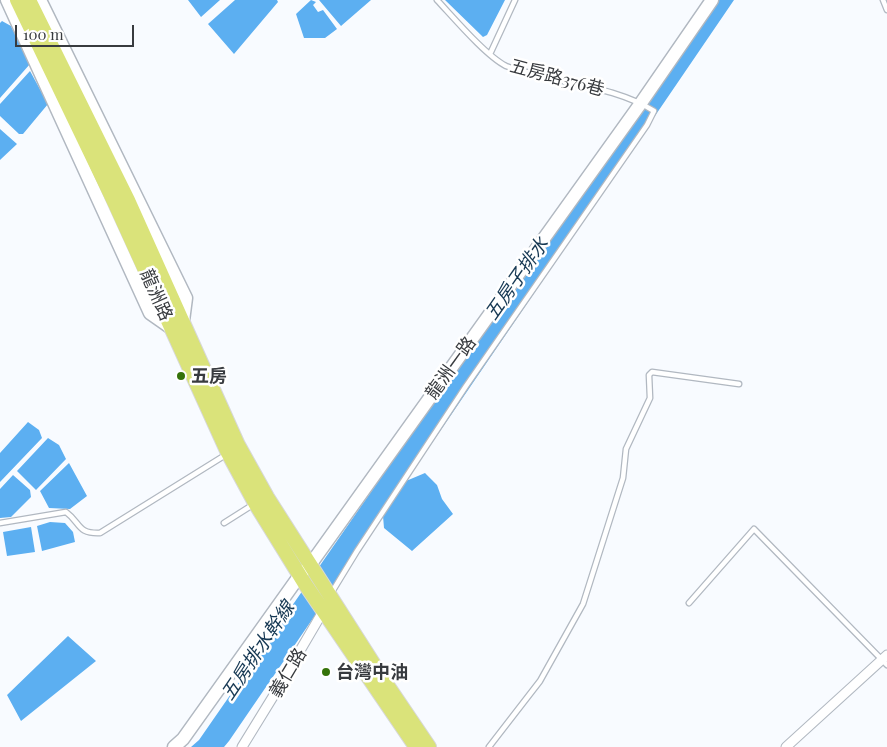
<!DOCTYPE html>
<meta charset="utf-8">
<style>
body{margin:0}
#map{position:relative;width:887px;height:747px;overflow:hidden;background:#f8fbff;font-family:"Playfair Display",serif}
canvas{display:block}
.scale{position:absolute;left:15px;top:25px;width:119px;height:22px;box-sizing:border-box;border:2px solid #383b3f;border-top:0;padding-left:6px;font-size:15px;line-height:18px;white-space:nowrap;color:#383b3f;-webkit-text-stroke:4px #fff;paint-order:stroke}
</style>
<div id="map">
<canvas width="887" height="747"></canvas>
<div class="scale">100 m</div>
</div>
<script>
const g = document.querySelector('canvas').getContext('2d');
g.lineJoin = 'round';
function paint(path, color) { g.fillStyle = color; g.fill(path, 'evenodd'); }
function stroke(path, color, width, dash) { g.strokeStyle = color; g.lineWidth = width; g.lineCap = dash ? 'butt' : 'round'; g.setLineDash(dash || []); g.stroke(path); }
function label(font, color, halo, rows, align = 'center') {
  g.font = font + ' "Playfair Display","Noto Sans TC",serif'; g.lineWidth = 5; g.setLineDash([]); g.textBaseline = 'middle'; g.strokeStyle = halo; g.fillStyle = color; for (const [text, x, y, turn = 0] of rows) {
    g.save(); g.translate(x, y); g.rotate((+turn || 0) * Math.PI / 180); g.textAlign = isNaN(turn) ? turn : align; if (halo) g.strokeText(text, 0, 0); g.fillText(text, 0, 0); g.restore();
  }
}
paint(new Path2D(`
 M188,0H220L201,17Z
 M235,0H277L278,2L234,54L208,24Z
 M311,0L316,2L313,5L318,12L323,10L337,29L325,38H304L296,14Z
 M319,0H371L341,26Z
 M445,0H505L487,35L483,37Z
 M712,0H734L406,481L425,473L437,485L442,499L453,514L412,551L384,528L383,516L229,741L224,747H191L199,740Z
 M2,21L11,26L30,64L0,98V23Z
 M30,71L48,104L23,134H19L0,116V104Z
 M0,129L17,144L0,160Z
 M28,422L39,430L42,438L0,482V453Z
 M48,438L59,445L66,459L36,490L17,471Z
 M69,463L87,496L70,509L49,508L40,491Z
 M13,475L30,490L31,497L11,517L0,518V489Z
 M50,522L65,523L73,532L75,542L42,551L37,526Z
 M31,527L35,552L7,556L3,532Z
 M68,636L96,661L21,721L7,695Z`), '#5caff1');
const lane = new Path2D(`
 M883,0L887,10
 M490,54L515,0
 M0,523L66,512C81,523 77,534 100,533L227,454
 M224,523L254,504
 M332,592L357,551L466,386L647,125L654,111C620,90 577,85 538,75C528,72 516,70 506,66C486,56 453,17 437,0
 M689,603L754,529L887,665
 M489,747L540,681L583,604L623,478L626,449L650,398L649,375L652,372L739,384`);
const street = new Path2D(`
 M242,747L274,695L325,608
 M786,747L887,655`);
const secondary = new Path2D(`
 M7,0L150,313L170,327
 M40,0L186,298L183,321
 M174,747L183,739L300,575L310,565L641,103L712,0`);
const primary = new Path2D(`
 M17,0L116,206L228,453L255,503L305,584L416,747
 M29,0L128,200L238,445L267,497L387,685L429,747`);
stroke(lane, '#b1b8c1', 7);
stroke(street, '#b1b8c1', 11);
stroke(secondary, '#b1b8c1', 15);
stroke(primary, '#d7d8d9', 16);
stroke(lane, '#fff', 4.5);
stroke(street, '#fff', 9);
stroke(secondary, '#fff', 12);
stroke(primary, '#dae37a', 14);
for (const [x, y, r, color] of [
 [181,376,5,"#35730a"],
 [326,672,5,"#35730a"]
]) { const dot = new Path2D(); dot.arc(x, y, r, 0, 2 * Math.PI); g.fillStyle = color; g.fill(dot); stroke(dot, '#fff', 2); }
label('18px', '#383b3f', '#fff', [
 ["五房路376巷",557,78,15],
 ["龍洲路",156,295,66],
 ["龍洲一路",451,368,-54],
 ["義仁路",288,673,-59]
]);
label('bold 18px', '#383b3f', '#fff', [
 ["五房",191,376],
 ["台灣中油",336,672]
], 'left');
label('italic 19px', '#163853', '#fff', [
 ["五房子排水",517,279,-55],
 ["五房排水幹線",258,651,-56]
]);
</script>
